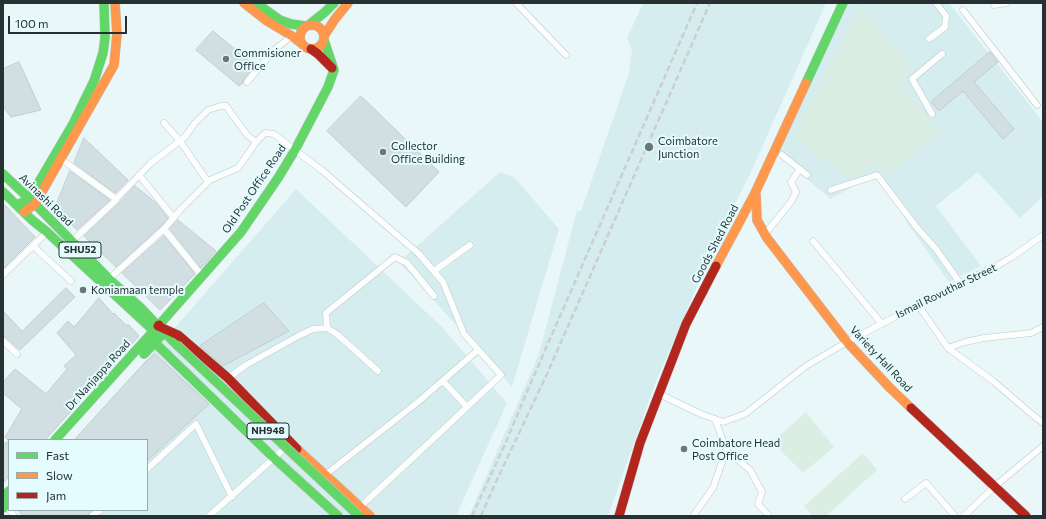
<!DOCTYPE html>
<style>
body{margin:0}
#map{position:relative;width:1046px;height:519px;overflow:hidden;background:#eaf7f8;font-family:Commissioner,sans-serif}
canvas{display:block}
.frame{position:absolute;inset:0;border:4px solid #283132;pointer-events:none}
.legend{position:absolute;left:8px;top:439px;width:140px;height:72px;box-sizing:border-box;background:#e4fcfe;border:1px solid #99abac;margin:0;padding:5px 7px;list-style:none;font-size:12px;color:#283132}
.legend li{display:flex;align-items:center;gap:8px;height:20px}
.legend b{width:20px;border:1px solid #99abac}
.scale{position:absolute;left:8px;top:16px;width:119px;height:18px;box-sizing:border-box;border:2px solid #283132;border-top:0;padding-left:5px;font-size:12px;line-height:14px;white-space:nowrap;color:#283132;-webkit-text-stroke:3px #e4fcfe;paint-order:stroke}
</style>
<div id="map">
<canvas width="1046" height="519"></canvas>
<div class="frame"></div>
<ul class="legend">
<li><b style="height:5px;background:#63d668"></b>Fast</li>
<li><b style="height:5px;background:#ff974d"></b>Slow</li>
<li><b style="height:5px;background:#b3261e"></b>Jam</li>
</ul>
<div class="scale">100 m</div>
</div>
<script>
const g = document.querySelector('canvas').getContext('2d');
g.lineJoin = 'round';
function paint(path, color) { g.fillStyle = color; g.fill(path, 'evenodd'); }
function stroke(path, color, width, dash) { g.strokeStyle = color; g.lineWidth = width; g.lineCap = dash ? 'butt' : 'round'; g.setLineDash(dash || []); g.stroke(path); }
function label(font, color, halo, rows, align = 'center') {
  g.font = font + ' Commissioner,sans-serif'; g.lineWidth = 4; g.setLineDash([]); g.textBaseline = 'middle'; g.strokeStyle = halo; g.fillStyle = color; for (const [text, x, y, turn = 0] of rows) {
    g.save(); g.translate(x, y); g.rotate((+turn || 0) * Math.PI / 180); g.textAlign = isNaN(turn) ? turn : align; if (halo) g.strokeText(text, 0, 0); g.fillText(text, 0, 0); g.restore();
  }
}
paint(new Path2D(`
 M643,3H826L750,174L715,245L656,381L608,516H469L539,354L577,210L581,211L629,73L632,50L627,38Z
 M847,3H949L1043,122V196L1020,218L978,172L936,206L981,266L949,282L910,227L877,172L831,199L776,154Z
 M500,172L514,177L559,229L512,387L399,262Z
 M296,189L443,328L507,403L456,516H27L18,510H147V440H77Z`), '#d6edef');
paint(new Path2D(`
 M859,7L911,66L900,88L941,131L884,177L874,164L850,179L793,137Z
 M806,412L834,447L803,473L772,442Z
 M863,453L877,470L826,516H813L804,506Z`), '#dbeee4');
const building = new Path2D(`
 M213,31L255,66L244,79L243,83L239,86L196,50Z
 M990,52L998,62L974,82L1014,129L1003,139L963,91L939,111L931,102Z
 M19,62L41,110L11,117L3,107V69Z
 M361,96L439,172L406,207L327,131Z
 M84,138L128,180L115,193L74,163Z
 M70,171L110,200L77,230L55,208Z
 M135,186L155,202L168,218L161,226L116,267L84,236L119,203Z
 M3,203L35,237L3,269Z
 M178,220L216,251L201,268L170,229Z
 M164,236L195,274L160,310L122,273Z
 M66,288L75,297L20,350L3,335V311L22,331Z
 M99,298L113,314L114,313L127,326L128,324L139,336L45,440H8L5,437L22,409L3,393V382L15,369L46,394L67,369L64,366L76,355L57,333L68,321L74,327Z
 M264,303L289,331L223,366L200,346Z
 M155,354L209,404L147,461V440H74L146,361L149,359Z
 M9,441V476L3,483V445Z
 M18,510H92L89,513L88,516H23Z`);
paint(building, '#d1dee2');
stroke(building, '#c3cdcf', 1);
const street = new Path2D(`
 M516,3L566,55
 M994,5L1007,3
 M963,10L1037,105
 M929,39L945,27L946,16L936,3
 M247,82L274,50L292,36
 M932,114L912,79L942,54
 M164,123L180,141L208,182
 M782,155L807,175
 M61,159L116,199L151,163L185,137L195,123L208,110L221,106H226L247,135L256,142L265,133L274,134L324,172L419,254L443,282L464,334L501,375L433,439L360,507
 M139,175L174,218
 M831,190L877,175L918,229L936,249L960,283
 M164,229L202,276
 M765,234L791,202L796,192L791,182L800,169
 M72,241L116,200
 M813,241L882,324
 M33,246L71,281
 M434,271L470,245
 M3,275L47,232
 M109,279L164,229L181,209L210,180L238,168L256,142
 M918,305L948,348L965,342L984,338L1031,333L1043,327
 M327,328L326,313L395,257L407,263L434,296
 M3,341L17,354
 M948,348L993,381L1028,411L1043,423
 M228,378L246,365L300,335L313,329L327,328L338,335L378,371
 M443,381L467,407
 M659,394L701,414L723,422L745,414L783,384L806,366L847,342L918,305L975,276L995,267L1012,257L1043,235
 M715,419L726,450L750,470L762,492L758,504L769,516
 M147,469L196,424L232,497
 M325,475L418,402L478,350
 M905,499L926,483L955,516
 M10,510L14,516
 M92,516L100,510
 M209,516L274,458L287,446
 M693,516L713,488L726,450
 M964,516L994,487L1043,446`);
const fast = new Path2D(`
 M256,3L280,20L291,24L306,26
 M310,24L325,12L334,3
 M806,83L843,3
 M3,174L35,204L109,279L141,308L158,326
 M3,192L32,220L47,232L154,331
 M17,205L29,199L73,124L94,81L103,53L105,38L104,3
 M159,325L241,232L278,178L295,150L328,87L334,70L324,40
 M150,338L274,458L338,516
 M144,354L160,337
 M55,440L158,326L177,345
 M3,497L9,491
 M3,508L9,503`);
const slow = new Path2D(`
 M244,3L267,21L292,36L301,43
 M300 37a12 12 0 1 1 24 0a12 12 0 1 1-24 0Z
 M324,36L335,19L348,3
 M756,195L757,220L767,238L847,342L890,388L911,408
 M24,212L35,204L114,65L117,34L115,3
 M716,266L755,193L806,83
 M297,449L370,516`);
const jam = new Path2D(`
 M311,49L318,54L332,68
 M159,325L158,326L178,335L228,378L297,449
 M911,408L1026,516
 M619,516L640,443L686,324L716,266`);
stroke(street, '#bdc7c8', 7);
stroke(fast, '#bdc7c8', 10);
stroke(slow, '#bdc7c8', 10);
stroke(jam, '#bdc7c8', 10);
stroke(street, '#fcfefe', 6);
stroke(fast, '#63d668', 9);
stroke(slow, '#ff974d', 9);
stroke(jam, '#b3261e', 9);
stroke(new Path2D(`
 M472,516L506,442L529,387L697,3
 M481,516L494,486L547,374L710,3`), '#cbcfd0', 2.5, [6, 3]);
const fastBridge = new Path2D(`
 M177,345L359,516`);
stroke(fastBridge, '#bdc7c8', 10, []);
stroke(fastBridge, '#63d668', 9);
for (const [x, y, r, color] of [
 [226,59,4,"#6c7677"],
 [649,147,5,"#6c7677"],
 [383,152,4,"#6c7677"],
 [83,290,4,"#6c7677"],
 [684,449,4,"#6c7677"]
]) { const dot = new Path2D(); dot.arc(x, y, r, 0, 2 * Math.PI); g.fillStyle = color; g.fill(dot); stroke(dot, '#e4fcfe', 1.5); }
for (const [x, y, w] of [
 [80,250,42],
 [268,431,42]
]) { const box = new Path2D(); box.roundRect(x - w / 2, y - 8, w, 16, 3); g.fillStyle = '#e4fcfe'; g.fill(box); stroke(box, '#283132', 1); }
label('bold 10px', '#283132', null, [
 ["SHU52",80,250],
 ["NH948",268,431]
]);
label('11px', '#283132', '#e4fcfe', [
 ["Commisioner",234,53],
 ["Office",234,66],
 ["Coimbatore",658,141],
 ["Junction",658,154],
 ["Collector",391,146],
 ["Office Building",391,159],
 ["Koniamaan temple",91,290],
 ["Coimbatore Head",692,443],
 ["Post Office",692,456]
], 'left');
label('11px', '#283132', '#e4fcfe', [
 ["Old Post Office Road",254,189,-56],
 ["Avinashi Road",46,200,44],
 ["Goods Shed Road",715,244,-62],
 ["Ismail Rovuthar Street",946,291,-26],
 ["Variety Hall Road",881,359,47],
 ["Dr Nanjappa Road",98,375,-48]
]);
</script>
